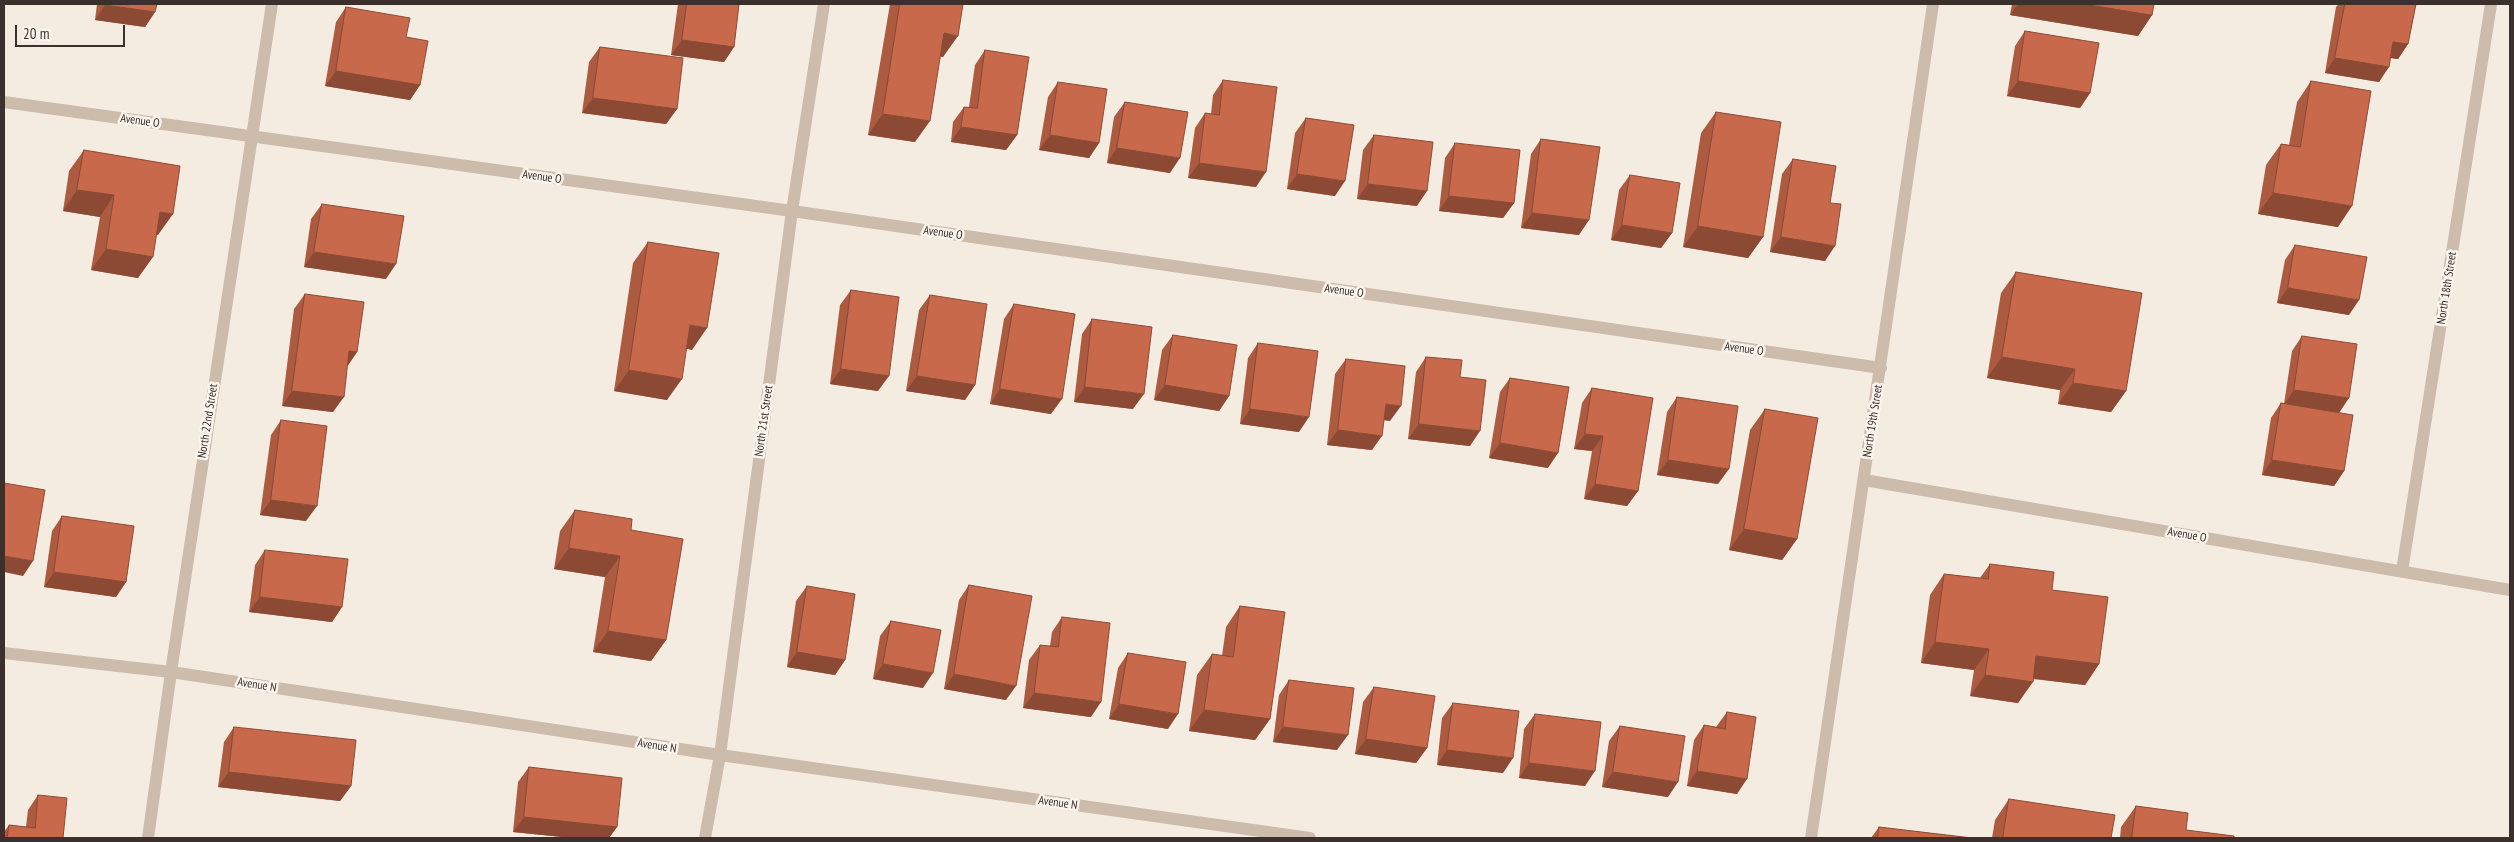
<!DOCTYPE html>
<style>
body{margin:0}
#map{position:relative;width:2514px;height:842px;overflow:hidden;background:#f4ebe1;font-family:"PT Sans Narrow",sans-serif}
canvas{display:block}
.frame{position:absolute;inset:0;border:5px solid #3b302b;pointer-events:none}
.scale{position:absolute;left:15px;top:25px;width:110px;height:22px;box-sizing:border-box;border:2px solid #3b302b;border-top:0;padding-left:6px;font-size:15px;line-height:18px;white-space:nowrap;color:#3b302b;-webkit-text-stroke:4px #fbf5ee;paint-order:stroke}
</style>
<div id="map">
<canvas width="2514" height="842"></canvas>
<div class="frame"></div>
<div class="scale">20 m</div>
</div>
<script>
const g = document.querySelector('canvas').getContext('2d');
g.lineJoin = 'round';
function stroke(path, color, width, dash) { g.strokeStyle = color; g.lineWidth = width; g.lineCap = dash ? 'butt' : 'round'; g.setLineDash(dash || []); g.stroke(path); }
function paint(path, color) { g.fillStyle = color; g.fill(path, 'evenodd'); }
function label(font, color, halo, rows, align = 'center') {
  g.font = font + ' "PT Sans Narrow",sans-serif'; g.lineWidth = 5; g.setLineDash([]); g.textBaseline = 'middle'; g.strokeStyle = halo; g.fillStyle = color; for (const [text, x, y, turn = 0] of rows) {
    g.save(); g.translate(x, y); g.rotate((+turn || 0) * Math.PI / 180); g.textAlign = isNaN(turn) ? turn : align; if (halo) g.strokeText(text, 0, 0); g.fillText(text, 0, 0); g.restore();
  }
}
stroke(new Path2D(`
 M4,102L792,211L1881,368
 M1864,480L2510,590
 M2402,571L2491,4
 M4,653L171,672L720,755L1310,838
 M148,838L171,672L272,4
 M705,838L720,755L792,211L824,4
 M1811,838L1933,4`), '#cdbbac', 12);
paint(new Path2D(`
 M97,4H157L155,12L145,27L95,20Z
 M678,4H739L734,47L724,62L671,55Z
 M890,4H963L943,57L940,56L915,142L868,135Z
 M2012,4H2154L2152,15L2138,36L2010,15Z
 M2339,4H2416L2408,44L2398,59L2391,58L2379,82L2325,73L2336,7Z
 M346,7L406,37L420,85L410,100L325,86L336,22Z
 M2025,31L2090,93L2080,108L2007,96L2015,46Z
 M600,47L677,109L666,124L582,113L589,62Z
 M985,50L1017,135L1006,150L951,142L953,122L964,107H969L975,65Z
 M1223,80L1256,187L1188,178L1195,128L1205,113L1211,114L1213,95Z
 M2311,81L2338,227L2258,214L2266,165L2281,144L2289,145L2297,102Z
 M1058,82L1099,143L1089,158L1039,150L1048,97Z
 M1125,102L1170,173L1107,163L1114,117Z
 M1716,112L1763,237L1748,258L1683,247L1701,133Z
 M1306,118L1335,196L1287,189L1295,133Z
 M1374,135L1417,206L1357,199L1363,150Z
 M1541,139L1579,235L1521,228L1531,154Z
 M1455,143L1514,203L1503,218L1439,211L1445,158Z
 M84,150L158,235H156L138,278L91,270L100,217L63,211L69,171Z
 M1793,159L1830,203L1825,261L1770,252L1782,174Z
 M1630,175L1672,233L1661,248L1611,240L1619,190Z
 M322,204L386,279L304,267L311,219Z
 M648,242L692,350L686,348L667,400L614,391L633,263Z
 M2295,245L2349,315L2277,303L2285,260Z
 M2016,272L2126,391L2111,412L2058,404L2060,390L1987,378L2001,293Z
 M851,290L878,391L830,384L840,305Z
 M305,294L357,352L347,366L333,412L282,406L294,309Z
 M930,295L975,385L965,400L906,391L919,310Z
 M1014,304L1051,414L990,404L1004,319Z
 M1092,319L1133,409L1074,402L1082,334Z
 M1173,335L1229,396L1219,411L1154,400L1162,350Z
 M2302,336L2339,412L2344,471L2334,486L2262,475L2271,418L2281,403L2284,404L2292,351Z
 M1258,343L1299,432L1240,424L1248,358Z
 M1426,357L1460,377L1470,446L1408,439L1416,372Z
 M1346,359L1390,421L1384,420L1372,450L1327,445L1335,374Z
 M1510,378L1548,468L1489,458L1500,392Z
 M1592,388L1638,491L1627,506L1584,499L1592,451L1574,449L1582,403Z
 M1677,397L1718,484L1657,475L1667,412Z
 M1765,409L1797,539L1782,560L1729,550L1750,430Z
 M281,420L306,521L260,515L271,435Z
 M575,510L631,530L666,640L651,661L593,652L605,577L554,569L560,531Z
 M62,516L126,582L116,597L44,587L52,531Z
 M265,550L342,607L332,622L249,612L255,565Z
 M1990,564L2052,590L2099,664L2085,685L2033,679L2018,703L1970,696L1974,670L1921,663L1930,595L1944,574L1980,578Z
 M969,585L1006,700L944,689L959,600Z
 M807,586L845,660L835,675L787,667L796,601Z
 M1240,606L1270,719L1255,740L1189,731L1197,675L1212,654L1222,656L1226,627Z
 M1062,617L1091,717L1023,708L1029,660L1040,645L1050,646L1052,632Z
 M891,621L923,688L873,679L880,636Z
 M1128,653L1168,729L1109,719L1118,668Z
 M1289,680L1337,750L1273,742L1279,695Z
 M1374,687L1427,748L1416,763L1355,754L1363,702Z
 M1453,703L1503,773L1437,765L1442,718Z
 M1727,712L1737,794L1687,786L1694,740L1704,725L1716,727Z
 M1535,714L1585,786L1519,778L1524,729Z
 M1620,726L1668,797L1602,787L1609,741Z
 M234,727L351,786L340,801L218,787L224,742Z
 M529,767L617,827L609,838H572L513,832L518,782Z
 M38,795L63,838H4V832L9,825L26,827L28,810Z
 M2009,799L2111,838H1992L1995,820Z
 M2136,806L2186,830L2234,838H2120L2121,827Z
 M1879,827L1972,838H1871Z`), '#ac5a40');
paint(new Path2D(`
 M2018,4H2084L2152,15L2138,36L2010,15Z
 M105,5L155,12L145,27L95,20Z
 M944,33L958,36L943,57L929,54Z
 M682,40L734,47L724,62L671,55Z
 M2393,42L2408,44L2398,59L2383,57Z
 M2335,58L2389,67L2379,82L2325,73Z
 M336,71L420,85L410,100L325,86Z
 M2018,81L2090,93L2080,108L2007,96Z
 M593,98L677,109L666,124L582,113Z
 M883,114L930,121L915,142L868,135Z
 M961,127L1017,135L1006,150L951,142Z
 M1050,135L1099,143L1089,158L1039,150Z
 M1117,148L1180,158L1170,173L1107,163Z
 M1199,163L1266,172L1256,187L1188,178Z
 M1297,174L1345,181L1335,196L1287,189Z
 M1368,184L1427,191L1417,206L1357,199Z
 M77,190L114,195L100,217L63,211Z
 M2273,193L2352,206L2338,227L2258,214Z
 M1449,196L1514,203L1503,218L1439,211Z
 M160,212L173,214L158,235L145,233Z
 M1532,213L1589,220L1579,235L1521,228Z
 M1622,225L1672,233L1661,248L1611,240Z
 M1698,226L1763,237L1748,258L1683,247Z
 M1781,237L1835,246L1825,261L1770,252Z
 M106,249L153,257L138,278L91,270Z
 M314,252L396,264L386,279L304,267Z
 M2288,288L2359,300L2349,315L2277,303Z
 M690,325L707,328L692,350L675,346Z
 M349,351L357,352L347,367Z
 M2002,357L2075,369L2060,390L1987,378Z
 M841,369L889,376L878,391L830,384Z
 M629,370L682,379L667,400L614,391Z
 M917,376L975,385L965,400L906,391Z
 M2073,383L2126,391L2111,412L2058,404Z
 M1165,385L1229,396L1219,411L1154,400Z
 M1085,387L1144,394L1133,409L1074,402Z
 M1000,389L1062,399L1051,414L990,404Z
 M2294,390L2349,398L2339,413L2284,405Z
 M292,391L344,397L333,412L282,406Z
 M1386,404L1401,406L1390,421L1376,419Z
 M1250,409L1309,417L1299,432L1240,424Z
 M1419,424L1480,431L1470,446L1408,439Z
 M1338,430L1382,436L1372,450L1327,445Z
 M1585,434L1603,436L1592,451L1574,449Z
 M1500,443L1558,453L1548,468L1489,458Z
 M1668,460L1729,469L1718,484L1657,475Z
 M2272,460L2344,471L2334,486L2262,475Z
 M1595,484L1638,491L1627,506L1584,499Z
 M271,500L317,506L306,521L260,515Z
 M1744,529L1797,539L1782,560L1729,550Z
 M569,548L620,556L605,577L554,569Z
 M4,556L33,561L23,576L4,572Z
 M54,572L126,582L116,597L44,587Z
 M260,597L342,607L332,622L249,612Z
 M608,631L666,640L651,661L593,652Z
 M1935,642L1989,649L1974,670L1921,663Z
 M797,652L845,660L835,675L787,667Z
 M2036,656L2099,664L2085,685L2021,677Z
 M883,664L933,673L923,688L873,679Z
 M954,674L1016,686L1006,700L944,689Z
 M1985,675L2033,682L2018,703L1970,696Z
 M1034,693L1101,702L1091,717L1023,708Z
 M1119,704L1178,714L1168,729L1109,719Z
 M1204,710L1270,719L1255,740L1189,731Z
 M1283,727L1348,735L1337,750L1273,742Z
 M1366,739L1427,748L1416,763L1355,754Z
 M1447,750L1513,758L1503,773L1437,765Z
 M1529,763L1595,771L1585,786L1519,778Z
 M1697,771L1747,779L1737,794L1687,786Z
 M229,772L351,786L340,801L218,787Z
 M1613,772L1678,782L1668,797L1602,787Z
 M524,817L617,827L609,838H572L513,832Z`), '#8c4a34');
const building = new Path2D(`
 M106,4H157L155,12L105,5Z
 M687,4H739L734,47L682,40Z
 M900,4H963L958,36L944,33L930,121L883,114Z
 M2084,4H2154L2152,15Z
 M2345,4H2416L2408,44L2393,42L2389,67L2335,58Z
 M346,7L410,18L406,37L428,41L420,85L336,71Z
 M2025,31L2099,43L2090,93L2018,81Z
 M600,47L683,58L677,109L593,98Z
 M985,50L1029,57L1017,135L961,127L964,107L977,108Z
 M1223,80L1277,87L1266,172L1199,163L1205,113L1219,115Z
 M2311,81L2371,91L2352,206L2273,193L2281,144L2300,147Z
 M1058,82L1107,89L1099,143L1050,135Z
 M1125,102L1188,112L1180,158L1117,148Z
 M1716,112L1781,122L1763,237L1698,226Z
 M1306,118L1354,125L1345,181L1297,174Z
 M1374,135L1433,142L1427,191L1368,184Z
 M1541,139L1600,147L1589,220L1532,213Z
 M1455,143L1520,150L1514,203L1449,196Z
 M84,150L180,166L173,214L160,212L153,257L106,249L114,195L77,190Z
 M1793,159L1836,166L1830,203L1841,204L1835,246L1781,237Z
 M1630,175L1680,183L1672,233L1622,225Z
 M322,204L404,216L396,264L314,252Z
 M648,242L719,253L707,328L690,325L682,379L629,370Z
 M2295,245L2367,257L2359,300L2288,288Z
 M2016,272L2142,293L2126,391L2073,383L2075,369L2002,357Z
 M851,290L899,297L889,376L841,369Z
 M305,294L364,302L357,352L349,351L344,397L292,391Z
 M930,295L987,304L975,385L917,376Z
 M1014,304L1075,314L1062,399L1000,389Z
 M1092,319L1152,327L1144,394L1085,387Z
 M1173,335L1237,345L1229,396L1165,385Z
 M2302,336L2357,344L2349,398L2294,390Z
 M1258,343L1318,351L1309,417L1250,409Z
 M1426,357L1462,360L1460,377L1486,380L1480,431L1419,424Z
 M1346,359L1405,366L1401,406L1386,404L1382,436L1338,430Z
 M1510,378L1569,387L1558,453L1500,443Z
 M1592,388L1653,398L1638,491L1595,484L1603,436L1585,434Z
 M1677,397L1738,406L1729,469L1668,460Z
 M2281,403L2353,415L2344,471L2272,460Z
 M1765,409L1818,418L1797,539L1744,529Z
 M281,420L327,426L317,506L271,500Z
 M4,483L45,490L33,561L4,556Z
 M575,510L632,519L631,530L683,539L666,640L608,631L620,556L569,548Z
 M62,516L134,526L126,582L54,572Z
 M265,550L348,559L342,607L260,597Z
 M1990,564L2054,572L2052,590L2108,597L2099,664L2036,656L2033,682L1985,675L1989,649L1935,642L1944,574L1988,579Z
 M969,585L1032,596L1016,686L954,674Z
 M807,586L855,594L845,660L797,652Z
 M1240,606L1285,612L1270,719L1204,710L1212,654L1233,657Z
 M1062,617L1110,623L1101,702L1034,693L1040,645L1058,647Z
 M891,621L941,630L933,673L883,664Z
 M1128,653L1186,662L1178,714L1119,704Z
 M1289,680L1354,688L1348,735L1283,727Z
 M1374,687L1435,696L1427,748L1366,739Z
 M1453,703L1519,711L1513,758L1447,750Z
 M1727,712L1756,717L1747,779L1697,771L1704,725L1725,729Z
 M1535,714L1601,722L1595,771L1529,763Z
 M1620,726L1685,736L1678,782L1613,772Z
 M234,727L356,740L351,786L229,772Z
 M529,767L622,778L617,827L524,817Z
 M38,795L67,798L63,838H7L9,825L35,828Z
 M2009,799L2115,815L2111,838H2003Z
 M2136,806L2188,813L2186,830L2234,836V838H2132Z
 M1879,827L1972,838H1878Z`);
paint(building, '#c8694b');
stroke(building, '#8c4a34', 1);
label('12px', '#3b302b', '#fbf5ee', [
 ["Avenue O",140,121,8],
 ["Avenue O",542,177,8],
 ["Avenue O",943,233,8],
 ["North 18th Street",2447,288,-81],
 ["Avenue O",1344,291,8],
 ["Avenue O",1744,349,8],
 ["North 22nd Street",208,421,-81],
 ["North 21st Street",764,421,-82],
 ["North 19th Street",1873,421,-81],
 ["Avenue O",2187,535,10],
 ["Avenue N",257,685,9],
 ["Avenue N",657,746,9],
 ["Avenue N",1058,803,8]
]);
</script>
